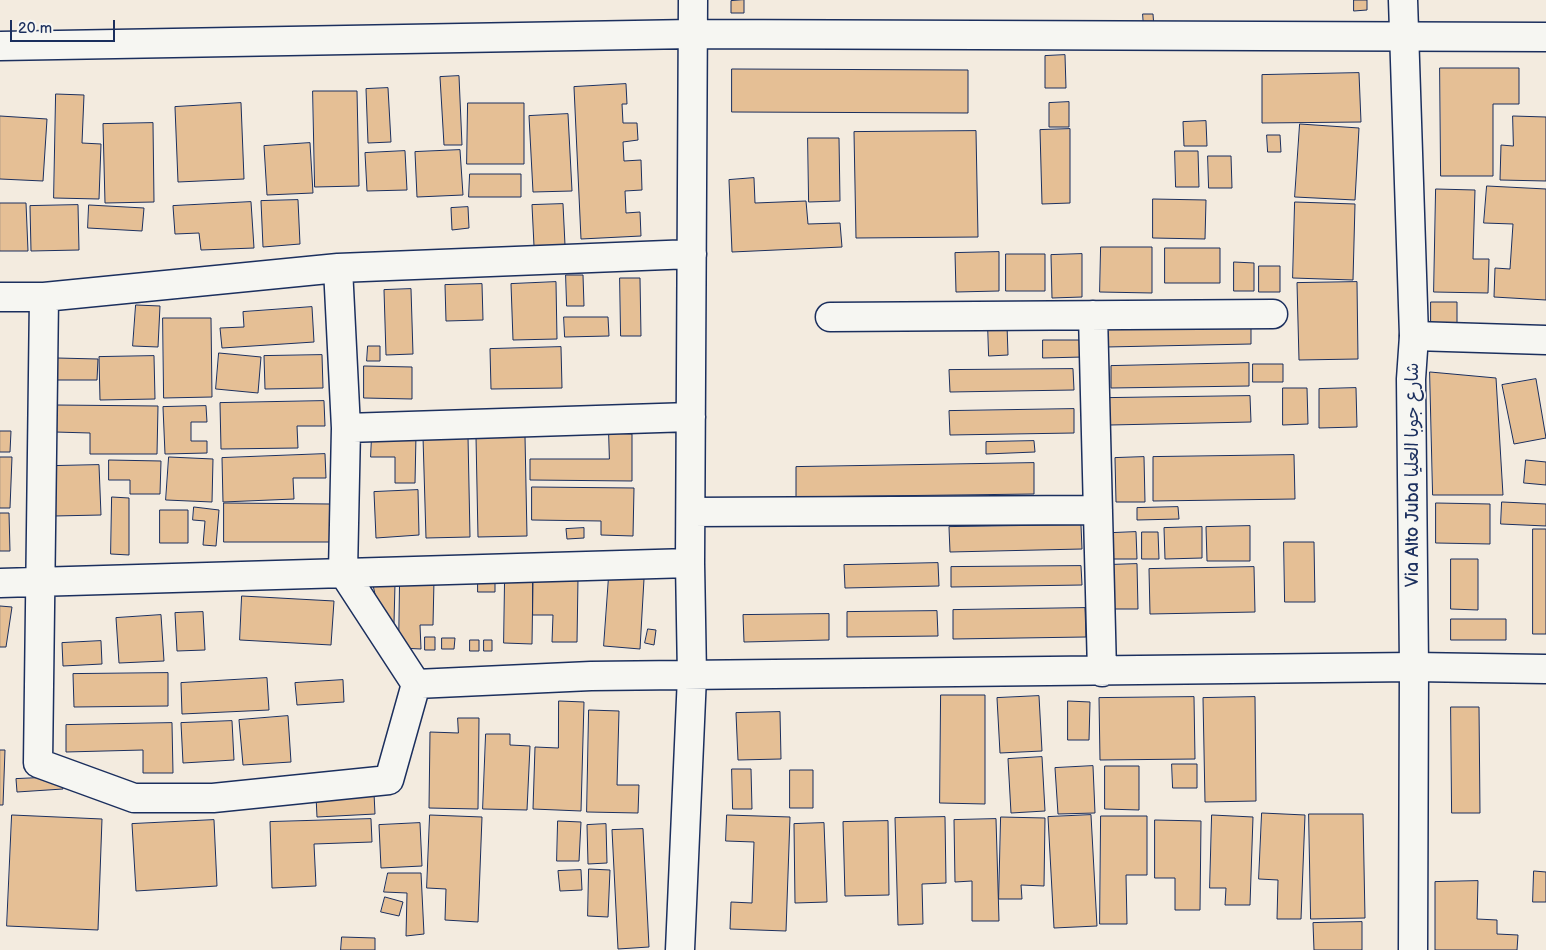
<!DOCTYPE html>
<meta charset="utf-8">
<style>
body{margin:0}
#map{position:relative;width:1546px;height:950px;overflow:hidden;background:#f3ebdf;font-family:"Balsamiq Sans",sans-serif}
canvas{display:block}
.scale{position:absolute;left:10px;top:20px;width:105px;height:22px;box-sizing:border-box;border:2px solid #1b2f5e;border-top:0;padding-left:6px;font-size:15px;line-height:18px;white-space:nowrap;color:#1b2f5e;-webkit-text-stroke:4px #f6f6f2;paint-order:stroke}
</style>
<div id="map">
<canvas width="1546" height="950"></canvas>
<div class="scale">20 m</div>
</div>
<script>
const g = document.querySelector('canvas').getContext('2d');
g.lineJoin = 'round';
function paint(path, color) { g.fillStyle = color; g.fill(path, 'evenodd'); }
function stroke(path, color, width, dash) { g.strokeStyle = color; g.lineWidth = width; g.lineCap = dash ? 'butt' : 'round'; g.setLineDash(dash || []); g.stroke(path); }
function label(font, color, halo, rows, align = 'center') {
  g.font = font + ' "Balsamiq Sans","Playpen Sans Arabic",sans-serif'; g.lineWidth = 4; g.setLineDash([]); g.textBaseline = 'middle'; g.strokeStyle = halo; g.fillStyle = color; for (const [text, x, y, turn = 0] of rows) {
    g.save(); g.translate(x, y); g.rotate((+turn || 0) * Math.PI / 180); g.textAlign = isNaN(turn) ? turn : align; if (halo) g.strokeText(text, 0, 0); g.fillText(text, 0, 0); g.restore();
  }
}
const building = new Path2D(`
 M744,0V13H731V1Z
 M1354,0H1367V10L1354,11Z
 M1143,14H1153L1154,28H1144Z
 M1065,55L1066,88H1045V56Z
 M1440,68H1519V104H1493V176H1441Z
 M732,69L968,70V113L732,112Z
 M1359,73L1361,122L1262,123V75Z
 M459,76L462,145H444L440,77Z
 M626,84L627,104H622L623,123H637L638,140L623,142L624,161L641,160L642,190L625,191L626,213L640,212L641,236L581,239L574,87Z
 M388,88L391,142L368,143L366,89Z
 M313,91H357L359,186L315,187Z
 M56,94L84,95L82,143L101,144L99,199L54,198Z
 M1069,102V127H1049V103Z
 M241,103L244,179L178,182L175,107Z
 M468,103H524V164H467Z
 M568,114L572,191L533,192L529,116Z
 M0,116L47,119L43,181L0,179Z
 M1513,116L1546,117V181L1500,180L1501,145L1513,146Z
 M1206,121L1207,146H1184L1183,122Z
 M153,123L154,202L105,203L103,124Z
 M1300,124L1359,128L1355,200L1295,197Z
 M1070,129V203L1042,204L1040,130Z
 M976,131L978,237L856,238L854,132Z
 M1267,135H1280L1281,152H1268Z
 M808,138H839L840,201L809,202Z
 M310,143L313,193L267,195L264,146Z
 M460,150L463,195L417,197L415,152Z
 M405,151L407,190L367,191L365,153Z
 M1175,151H1198L1199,187H1176Z
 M1208,156H1231L1232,188H1209Z
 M470,174H521V197H469Z
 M754,178L755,203L806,201L808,224L840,223L842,247L732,252L729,180Z
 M1487,186L1546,189V300L1494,297L1495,268L1510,269L1513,224L1484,223Z
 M1436,189L1475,190L1473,259H1489L1488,293L1434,292Z
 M1153,199L1206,200L1205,239L1153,238Z
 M298,200L300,244L263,247L261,201Z
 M251,202L254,248L201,250L199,233L175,234L173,206Z
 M1295,202L1355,204L1353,280L1293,278Z
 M0,203H26L28,251H0Z
 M563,204L565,245L534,246L532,205Z
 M78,205L79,250L31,251L30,206Z
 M89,205L144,208L142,231L88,228Z
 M468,207L469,228L452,230L451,208Z
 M1101,247H1152V293L1100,292Z
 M1165,248H1220V283H1165Z
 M999,252V291L956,292L955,253Z
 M1006,254H1045V291H1006Z
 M1082,254V297L1052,298L1051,255Z
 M1234,262L1254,263V291H1234Z
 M1259,266H1280V292H1259Z
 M566,275H583L584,306H567Z
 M620,278H640L641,336H621Z
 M556,282L557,339L513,340L511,284Z
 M1357,282L1358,359L1299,360L1297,283Z
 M482,284L483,320L446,321L445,285Z
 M411,289L413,354L386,355L384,290Z
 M1431,302H1457V336L1431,335Z
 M136,305L160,306L158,347L133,346Z
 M312,307L314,342L222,348L220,328L244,327L243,312Z
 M1251,316V344L1106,347V318Z
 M564,317H608L609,336L565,337Z
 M163,318H211L212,397L164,398Z
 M988,325H1007L1008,355L989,356Z
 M1043,340H1083V357L1043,358Z
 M368,346H380V361H367Z
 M561,347L562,388L491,389L490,349Z
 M219,353L261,357L258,393L216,389Z
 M322,355L323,388L265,389L264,356Z
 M154,356L155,399L100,400L99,357Z
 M57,358L98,359L97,380H57Z
 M1249,363V386L1111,388V366Z
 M1253,364H1283V382H1253Z
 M364,366L412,367V399L364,398Z
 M1073,369L1074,390L950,392L949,370Z
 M1430,372L1496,378L1503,495H1433Z
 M1536,379L1546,438L1514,444L1502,385Z
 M1283,388H1307L1308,424L1283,425Z
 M1356,388L1357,427L1319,428V389Z
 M1250,396L1251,422L1110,425L1109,398Z
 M324,401L325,426H297L298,448L221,449L220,403Z
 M55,405L158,406L157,454H90V433L55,432Z
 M206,406L207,422H191V441H207V453L165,454L163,407Z
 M1074,409V433L950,435L949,411Z
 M0,431H11L10,452H0Z
 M609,433L632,434V481L530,480V459H609Z
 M372,435H416L415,483H395V457H371Z
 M468,436L470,537L426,538L423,437Z
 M525,436L527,536L478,537L476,437Z
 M1034,441L1035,452L986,454V442Z
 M325,454L326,478H293L294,499L223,502L222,458Z
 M1294,455L1295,499L1153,501V457Z
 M0,457H12L10,508H0Z
 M169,457L213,459L212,502L166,500Z
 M1144,457L1145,502H1116L1115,458Z
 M109,460L161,461L160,494H130V480H109Z
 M1526,460L1546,462V485L1524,483Z
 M1034,463V494L796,497V467Z
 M99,465L101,515L54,516L53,466Z
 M532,487L634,488L633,536L601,535V521L532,520Z
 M418,490L419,535L376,538L374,492Z
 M112,497L129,498V555L111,554Z
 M1502,502L1546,504V526L1501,524Z
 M224,503L330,504V542H224Z
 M1436,503L1490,504V544L1436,543Z
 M194,507L219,510L216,546L203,545L205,521L193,520Z
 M1178,507L1179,519L1137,520V508Z
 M160,510H188V543H160Z
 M0,513H9L10,551H0Z
 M1081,525L1082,549L950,552L949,527Z
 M1250,526V561H1207L1206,527Z
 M1202,527V558L1165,559L1164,528Z
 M584,528V538L567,539L566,529Z
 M1533,529H1546V634H1533Z
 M1136,532L1137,559H1113L1112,533Z
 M1142,532H1158L1159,559H1142Z
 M1284,542H1314L1315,602H1285Z
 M1451,559H1478V610L1451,609Z
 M938,563L939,586L845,588L844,565Z
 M1137,564L1138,609H1108L1107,565Z
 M1081,566L1082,585L951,587V567Z
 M1254,567L1255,612L1150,614L1149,569Z
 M478,576H495V592H478Z
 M609,576L644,579L640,649L604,646Z
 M505,577H533L532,644L504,643Z
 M533,578H578L577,642H552L553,615H533Z
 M400,580H434L433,625H420L421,649L399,648Z
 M395,584L394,623L378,608L373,585Z
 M242,596L334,601L331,645L240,640Z
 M0,606L12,607L6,647H0Z
 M1085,608L1086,637L953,639V610Z
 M937,611L938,636L847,637V612Z
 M203,612L205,650L177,651L175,613Z
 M829,614V640L744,642L743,615Z
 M161,615L164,661L119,663L116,618Z
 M1451,619H1506V640H1451Z
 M648,629L656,630L654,645L645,643Z
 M425,637H435V650H425Z
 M442,638H455L454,649H442Z
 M470,640H479V651H470Z
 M484,640H492V651H484Z
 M101,641L102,664L63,666L62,643Z
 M168,673V706L74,707L73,674Z
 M267,678L269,710L182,714L181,683Z
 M343,680L344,702L297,705L295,683Z
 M941,695H985V804L940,803Z
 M1039,696L1042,751L1000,753L997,698Z
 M1194,697L1195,759L1100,760L1099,698Z
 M1255,697L1256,801L1205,802L1203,698Z
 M559,701L584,702L581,811L533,809L535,747L558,748Z
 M1068,701L1090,702L1089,740H1068Z
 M1451,707H1479L1480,813H1452Z
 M589,710L619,711L617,785H639L638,813L587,812Z
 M780,712L781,759L738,760L736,713Z
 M288,716L291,762L243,765L239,720Z
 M458,718H479L478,809L429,808L430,732L458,733Z
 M232,721L234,760L183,763L181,723Z
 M172,723L173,773H143V750L66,752V725Z
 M486,734H510V745L530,746L527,810L483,809Z
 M0,750H5L3,805H0Z
 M1042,757L1045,811L1011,813L1008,759Z
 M1172,764H1197V788H1173Z
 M1093,766L1095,813L1058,814L1055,768Z
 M1105,766H1139V810L1105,809Z
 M732,769H751L752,809H733Z
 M790,770H813V808H790Z
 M62,777L63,789L17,792L16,779Z
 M374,793L375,814L317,817L316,796Z
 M1262,813L1305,815L1301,919H1277L1278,880L1259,879Z
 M1309,814H1363L1365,918L1311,919Z
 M12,815L102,819L98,930L7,926Z
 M430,815L482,817L478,922L445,920L446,889L427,888Z
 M727,815L790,817L786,931L730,929L731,902L752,903L754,842L726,841Z
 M1091,815L1097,926L1054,928L1048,817Z
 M1212,815L1253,817L1250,905H1225L1226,888H1210Z
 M1101,816H1147V875H1126L1127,924H1100Z
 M945,817L946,883L922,884L923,924L898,925L895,818Z
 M1001,817L1045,818L1044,886L1021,885L1022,899H999Z
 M371,819L372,842L314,844L316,886L272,888L270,822Z
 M996,819L999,921H972V881L955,882L954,820Z
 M214,820L217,886L136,891L132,824Z
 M1155,820L1201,821L1200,910H1175V878H1155Z
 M558,821L581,822L579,861H557Z
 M888,821L889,895L845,896L843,822Z
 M420,823L422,866L381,868L379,825Z
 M824,823L827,902L795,903L794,824Z
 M606,824L607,863L588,864L587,825Z
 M643,829L649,947L618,949L612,830Z
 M589,869L610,870L608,917L588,916Z
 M581,870L582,890L560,891L558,871Z
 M1534,871L1546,872V902H1533Z
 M388,873H421L424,934L406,936L407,893L384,892Z
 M1478,881L1477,919L1497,920V934L1518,935L1517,950H1435V882Z
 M385,897L403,902L399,916L381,912Z
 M1362,922V950H1314L1313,923Z
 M342,937L375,938V950H341Z`);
paint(building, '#e5bf95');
stroke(building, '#1b2f5e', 1);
const street = new Path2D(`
 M0,46L692,34L1546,37
 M0,297H44L338,268L692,254
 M44,297L38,763L134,798H213L389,780L416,684L343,572L346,428L338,268
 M1093,315L1102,672
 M830,317L1273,314
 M1414,336L1546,340
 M346,428L691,417
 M691,512L1098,510
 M0,583L690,563
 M416,684L591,676L1414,667L1546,669
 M680,950L692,676L690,563L693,0`);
const secondary = new Path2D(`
 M1403,0L1414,336L1411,379L1414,667L1413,950`);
stroke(street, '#1b2f5e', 31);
stroke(secondary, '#1b2f5e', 31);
stroke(street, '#f6f6f2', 28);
stroke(secondary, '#f6f6f2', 28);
label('18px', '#1b2f5e', '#f6f6f2', [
 ["Via Alto Juba شارع جوبا العليا",1413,475,-90]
]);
</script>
